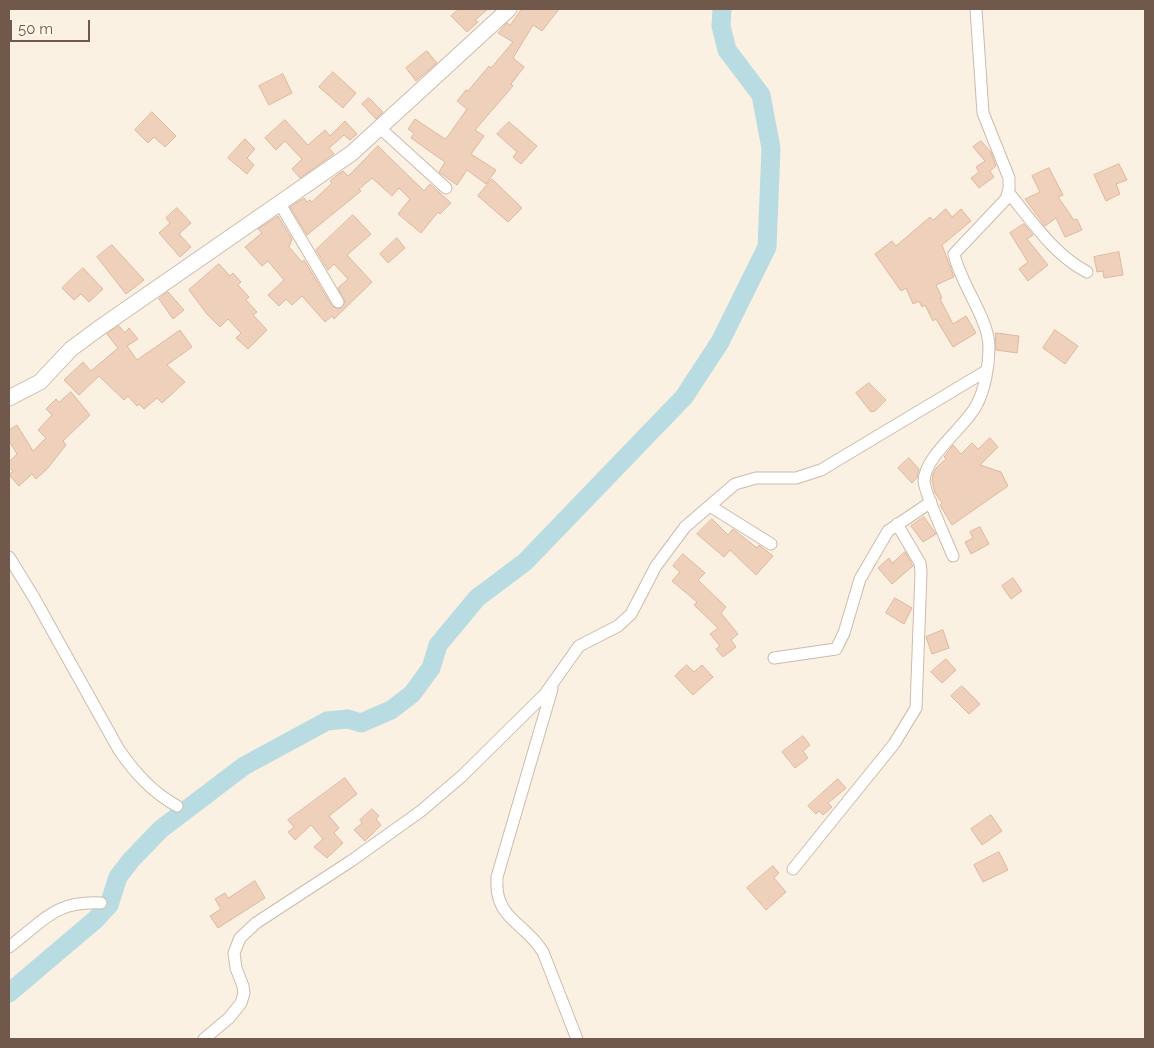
<!DOCTYPE html>
<style>
body{margin:0}
#map{position:relative;width:1154px;height:1048px;overflow:hidden;background:#faf1e2;font-family:Raleway,sans-serif}
canvas{display:block}
.frame{position:absolute;inset:0;border:10px solid #70584a;pointer-events:none}
.scale{position:absolute;left:10px;top:20px;width:80px;height:22px;box-sizing:border-box;border:2px solid #70584a;border-top:0;padding-left:6px;font-size:15px;line-height:18px;white-space:nowrap;color:#70584a;-webkit-text-stroke:4px #fef5e7;paint-order:stroke}
</style>
<div id="map">
<canvas width="1154" height="1048"></canvas>
<div class="frame"></div>
<div class="scale">50 m</div>
</div>
<script>
const g = document.querySelector('canvas').getContext('2d');
g.lineJoin = 'round';
function stroke(path, color, width, dash) { g.strokeStyle = color; g.lineWidth = width; g.lineCap = dash ? 'butt' : 'round'; g.setLineDash(dash || []); g.stroke(path); }
function paint(path, color) { g.fillStyle = color; g.fill(path, 'evenodd'); }
stroke(new Path2D(`
 M9,993L95,920L109,905L118,877L131,860L161,829L244,766L327,721L348,719L361,723L391,710L412,694L431,668L438,645L477,598L525,562L684,397L720,342L767,247L771,148L761,95L727,50L721,26L722,9`), '#b8dce2', 19);
const building = new Path2D(`
 M459,9H488L475,20L478,22L467,32L451,16Z
 M522,9H559L542,31L533,25L513,58L524,67L511,84L513,86L475,130L484,136L471,154L496,170L486,184L467,170L457,185L439,172L445,162L411,138L414,133L408,129L415,119L445,139L448,136L467,109L457,101L466,90L468,91L489,66L491,68L513,42L498,33L507,23L510,25Z
 M427,51L437,63L416,81L406,68Z
 M333,72L356,93L343,108L319,87Z
 M283,74L292,93L269,105L259,86Z
 M369,98L383,112L376,119L362,104Z
 M152,112L176,136L165,147L154,137L148,143L135,130Z
 M285,120L308,145L325,130L330,136L345,121L357,134L350,140L344,135L329,148L334,154L300,178L292,169L302,159L285,141L276,150L265,138Z
 M509,122L537,146L521,164L513,157L517,152L497,134Z
 M245,139L255,149L247,158L254,165L247,174L228,158Z
 M981,141L991,152L996,166L990,171L994,177L979,188L971,178L979,172L976,167L985,161L973,147Z
 M378,146L424,191L430,184L451,203L440,214L438,212L421,233L398,214L410,199L399,188L392,196L372,178L359,189L361,191L307,235L290,207L304,198L307,202L310,200L312,202L332,183L330,181L336,176L343,171L348,176Z
 M1119,164L1127,180L1116,184L1120,194L1106,201L1094,175Z
 M1049,168L1063,195L1058,197L1074,220L1077,219L1082,230L1065,237L1056,218L1045,226L1025,199L1040,192L1032,176Z
 M492,179L522,208L508,222L478,196Z
 M177,208L191,223L179,234L191,247L180,257L159,233L170,223L166,218Z
 M946,209L952,217L961,209L971,221L942,245L954,277L936,285L942,298L940,299L953,324L966,316L976,333L953,347L936,319L933,321L925,305L922,307L919,301L913,304L906,288L901,291L875,254L892,241L896,246L930,217L933,220Z
 M353,215L371,234L347,255L372,282L334,319L332,316L325,322L302,296L292,305L286,299L279,306L268,295L284,280L268,261L262,266L245,247L262,233L258,229L278,216L292,239L289,247L302,262L304,260L332,306L339,309L345,302L338,288L348,279L334,264L328,270L316,250Z
 M1024,224L1033,235L1027,239L1048,265L1028,281L1019,269L1028,262L1010,233Z
 M397,238L405,248L388,263L380,254Z
 M112,245L144,280L126,294L97,257Z
 M1119,252L1123,275L1104,278L1103,271L1097,272L1094,257Z
 M219,264L230,276L233,273L241,282L238,285L249,297L246,300L257,312L253,315L267,330L248,349L236,338L241,333L228,319L220,327L206,313L189,290Z
 M83,268L103,289L89,302L81,294L74,300L62,288Z
 M168,292L184,310L173,319L159,299Z
 M119,326L125,333L129,328L138,339L127,346L137,360L180,330L192,347L167,365L185,382L162,403L157,398L144,409L139,404L137,406L128,396L124,400L99,376L79,395L64,380L83,362L91,371L118,348L107,334Z
 M1055,330L1078,346L1065,364L1043,348Z
 M996,333L1019,336L1017,353L996,350Z
 M869,383L886,400L875,411L871,412L856,393Z
 M71,392L90,415L63,441L66,445L48,468L36,479L32,474L19,486L9,475L13,471L9,467V462L17,454L9,441V430L17,425L33,451L46,438L38,430L52,415L46,409L56,399L59,402Z
 M990,438L998,447L980,465L1001,472L1008,486L952,525L940,505L942,503L935,493L932,481L933,474L936,468L946,459L944,457L953,445L961,454L972,443L978,449Z
 M909,458L919,469L917,478L912,483L898,468Z
 M924,517L936,534L923,542L911,526Z
 M712,519L728,535L733,529L757,548L759,545L773,556L756,575L730,550L724,557L697,534Z
 M980,527L989,544L971,554L965,542L973,538L970,532Z
 M905,552L913,566L892,584L878,568L889,558L892,563Z
 M683,554L705,573L698,580L726,607L721,613L738,634L731,640L736,647L723,657L716,649L720,646L710,634L718,628L694,605L697,602L672,581L680,572L673,566Z
 M1013,578L1022,591L1011,599L1002,586Z
 M895,598L912,608L904,624L886,613Z
 M943,630L949,648L932,654L926,637Z
 M946,659L956,670L942,683L931,672Z
 M687,665L694,672L702,665L713,677L693,695L675,676Z
 M962,686L980,704L969,714L951,696Z
 M803,736L810,745L803,751L808,758L795,768L782,752Z
 M345,778L357,794L329,816L339,828L334,833L343,843L327,858L314,847L323,839L311,825L295,840L288,832L294,827L288,820Z
 M838,779L846,788L828,803L832,807L823,815L819,811L816,814L808,806Z
 M372,809L379,816L376,819L381,825L365,841L354,830L362,823L360,820Z
 M991,815L1002,831L982,845L971,829Z
 M999,852L1008,870L983,882L974,865Z
 M773,866L779,873L774,878L786,892L766,910L747,888Z
 M255,881L265,898L218,928L210,916L221,909L215,899L225,893L228,898Z`);
paint(building, '#eed0bb');
stroke(building, '#e0b79c', 1);
const minor = new Path2D(`
 M380,128L446,188
 M1008,192C1032,221 1053,254 1087,272
 M280,204L338,302
 M710,506L771,544
 M953,556C947,541 924,492 924,481C925,456 963,429 976,406C985,390 989,365 989,347C989,319 960,283 954,254L1006,199L1009,189V178L983,113L976,9
 M9,557L33,596L119,750C135,773 152,792 177,806
 M774,658L836,649L844,633L860,579L888,531L931,502
 M552,689L497,877C494,920 524,921 543,952L577,1039
 M793,869L894,744L916,708L921,572L920,563L897,524
 M9,947C44,921 53,901 101,903
 M204,1039L229,1018L241,1003L244,993L243,986L236,968L234,953L240,938L256,923L351,861L421,811L462,776L545,694L579,646L618,626L631,614L656,566L685,527L735,484L756,478H796L821,470L986,371`);
const tertiary = new Path2D(`
 M9,398L40,382L71,349L98,329L352,153L509,9`);
stroke(minor, '#cdbbac', 13);
stroke(tertiary, '#cdbbac', 17);
stroke(minor, '#fff', 11);
stroke(tertiary, '#fff', 15);
</script>
